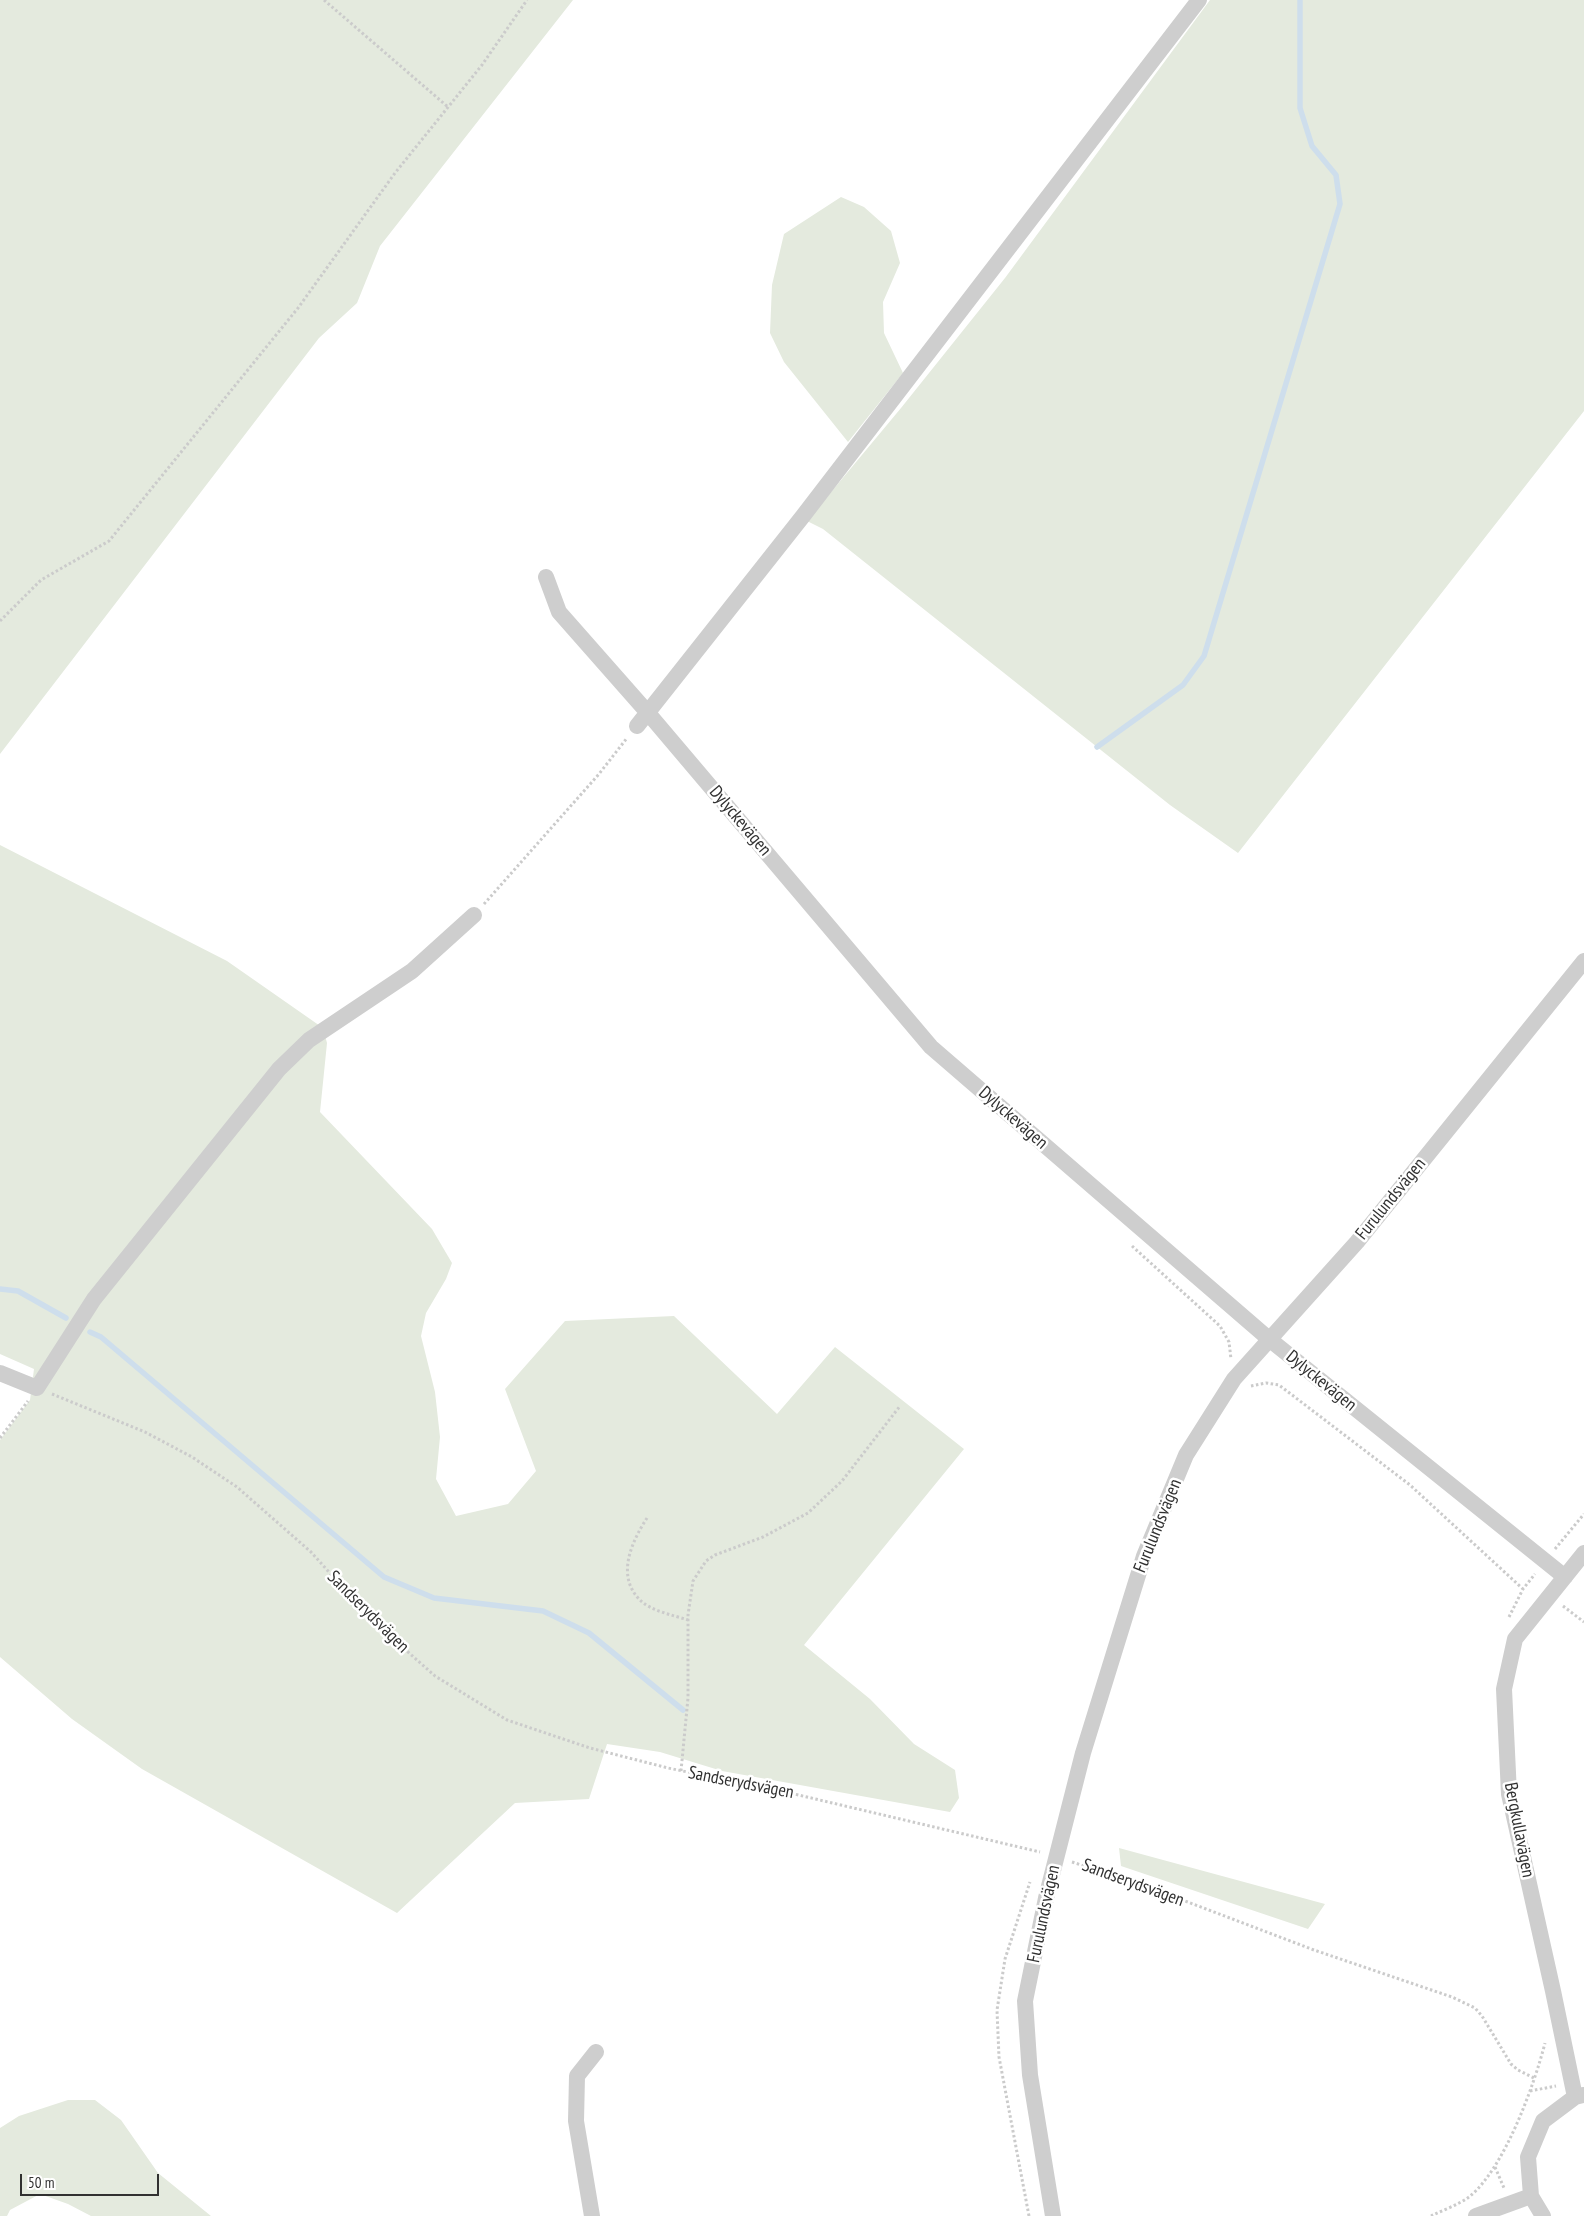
<!DOCTYPE html>
<meta charset="utf-8">
<style>
body{margin:0}
#map{position:relative;width:1584px;height:2216px;overflow:hidden;background:#fff;font-family:"PT Sans Narrow",sans-serif}
canvas{display:block}
.scale{position:absolute;left:20px;top:2174px;width:139px;height:22px;box-sizing:border-box;border:2px solid #313131;border-top:0;padding-left:6px;font-size:15px;line-height:18px;white-space:nowrap;color:#313131;-webkit-text-stroke:4px #fff;paint-order:stroke}
</style>
<div id="map">
<canvas width="1584" height="2216"></canvas>
<div class="scale">50 m</div>
</div>
<script>
const g = document.querySelector('canvas').getContext('2d');
g.lineJoin = 'round';
function paint(path, color) { g.fillStyle = color; g.fill(path, 'evenodd'); }
function stroke(path, color, width, dash) { g.strokeStyle = color; g.lineWidth = width; g.lineCap = dash ? 'butt' : 'round'; g.setLineDash(dash || []); g.stroke(path); }
function label(font, color, halo, rows, align = 'center') {
  g.font = font + ' "PT Sans Narrow",sans-serif'; g.lineWidth = 5; g.setLineDash([]); g.textBaseline = 'middle'; g.strokeStyle = halo; g.fillStyle = color; for (const [text, x, y, turn = 0] of rows) {
    g.save(); g.translate(x, y); g.rotate((+turn || 0) * Math.PI / 180); g.textAlign = isNaN(turn) ? turn : align; if (halo) g.strokeText(text, 0, 0); g.fillText(text, 0, 0); g.restore();
  }
}
paint(new Path2D(`
 M0,0H573L380,246L357,303L319,338L0,754Z
 M1210,0H1584V411L1238,853L1170,805L823,529L807,521L901,408L1005,278Z
 M841,197L864,207L891,231L900,263L883,302L884,333L903,373L848,442L784,362L770,333L772,285L784,234Z
 M0,845L227,961L323,1028L327,1043L320,1112L432,1229L452,1263L446,1279L426,1313L421,1336L435,1392L440,1437L436,1479L456,1516L508,1504L536,1471L505,1389L565,1321L674,1316L777,1414L835,1347L964,1449L804,1645L870,1699L914,1744L955,1770L959,1798L950,1812L722,1771L660,1752L607,1744L589,1799L515,1803L397,1913L142,1769L72,1719L0,1657V1440L30,1400L34,1369L0,1354Z
 M1119,1848L1325,1904L1308,1929L1121,1866Z
 M68,2100H95L121,2120L158,2173L211,2216H91L68,2204L40,2194L10,2210L7,2216H0V2128L19,2116Z`), '#e4eade');
stroke(new Path2D(`
 M1097,747L1183,685L1204,656L1340,204L1336,175L1312,146L1300,108V0
 M0,1289L18,1291L66,1318
 M90,1332L101,1337L384,1577L434,1598L543,1611L589,1633L683,1710`), '#cedeec', 5.5);
stroke(new Path2D(`
 M324,0L448,107
 M0,621L41,580L109,541L298,308L395,173L482,65L527,0
 M484,904L599,774L627,738
 M1132,1246L1220,1326L1229,1342L1231,1359
 M1251,1386L1266,1383L1279,1385L1410,1485L1523,1589
 M52,1394L145,1432L192,1457L237,1487L311,1552L372,1620L435,1676L507,1720L590,1748L668,1768L790,1793L1040,1852
 M0,1438L28,1401
 M647,1518C632,1541 616,1575 639,1599C650,1611 673,1615 688,1620
 M1555,1549L1584,1514
 M1563,1606L1584,1622
 M1509,1617L1523,1589L1535,1574
 M681,1771L688,1698V1615L693,1581L706,1561L715,1555L763,1537L808,1513L842,1481L900,1406
 M1072,1862L1143,1885L1314,1950L1452,1997L1475,2008L1482,2016L1511,2064L1518,2070L1536,2079
 M1530,2091L1556,2086
 M1495,2167L1504,2188
 M1029,2216L999,2057L997,2010L1005,1959L1030,1882
 M1431,2216C1443,2210 1458,2205 1469,2197C1504,2169 1534,2086 1545,2043`), '#cbcbcb', 3, [2.5, 2.5]);
stroke(new Path2D(`
 M546,577L559,612L648,713L931,1047L1269,1339L1565,1577
 M637,726L803,516L1199,0
 M0,1373L37,1388L94,1299L279,1069L309,1040L412,971L474,915
 M1575,2097L1553,1991L1509,1794L1504,1689L1515,1639L1584,1553
 M592,2216L576,2121L577,2076L596,2052
 M1053,2216L1030,2075L1025,2001L1046,1898L1083,1753L1144,1556L1186,1455L1234,1379L1357,1242L1584,961
 M1476,2216L1531,2196
 M1543,2216L1531,2196L1528,2157L1543,2121L1575,2097L1583,2095`), '#cecece', 16);
label('18px', '#313131', '#fff', [
 ["Dylyckevägen",740,821,50],
 ["Dylyckevägen",1013,1118,41],
 ["Furulundsvägen",1391,1199,-51],
 ["Dylyckevägen",1321,1381,39],
 ["Furulundsvägen",1158,1526,-68],
 ["Sandserydsvägen",368,1612,45],
 ["Sandserydsvägen",741,1783,11],
 ["Bergkullavägen",1519,1830,79],
 ["Sandserydsvägen",1133,1883,20],
 ["Furulundsvägen",1044,1914,-78]
]);
</script>
